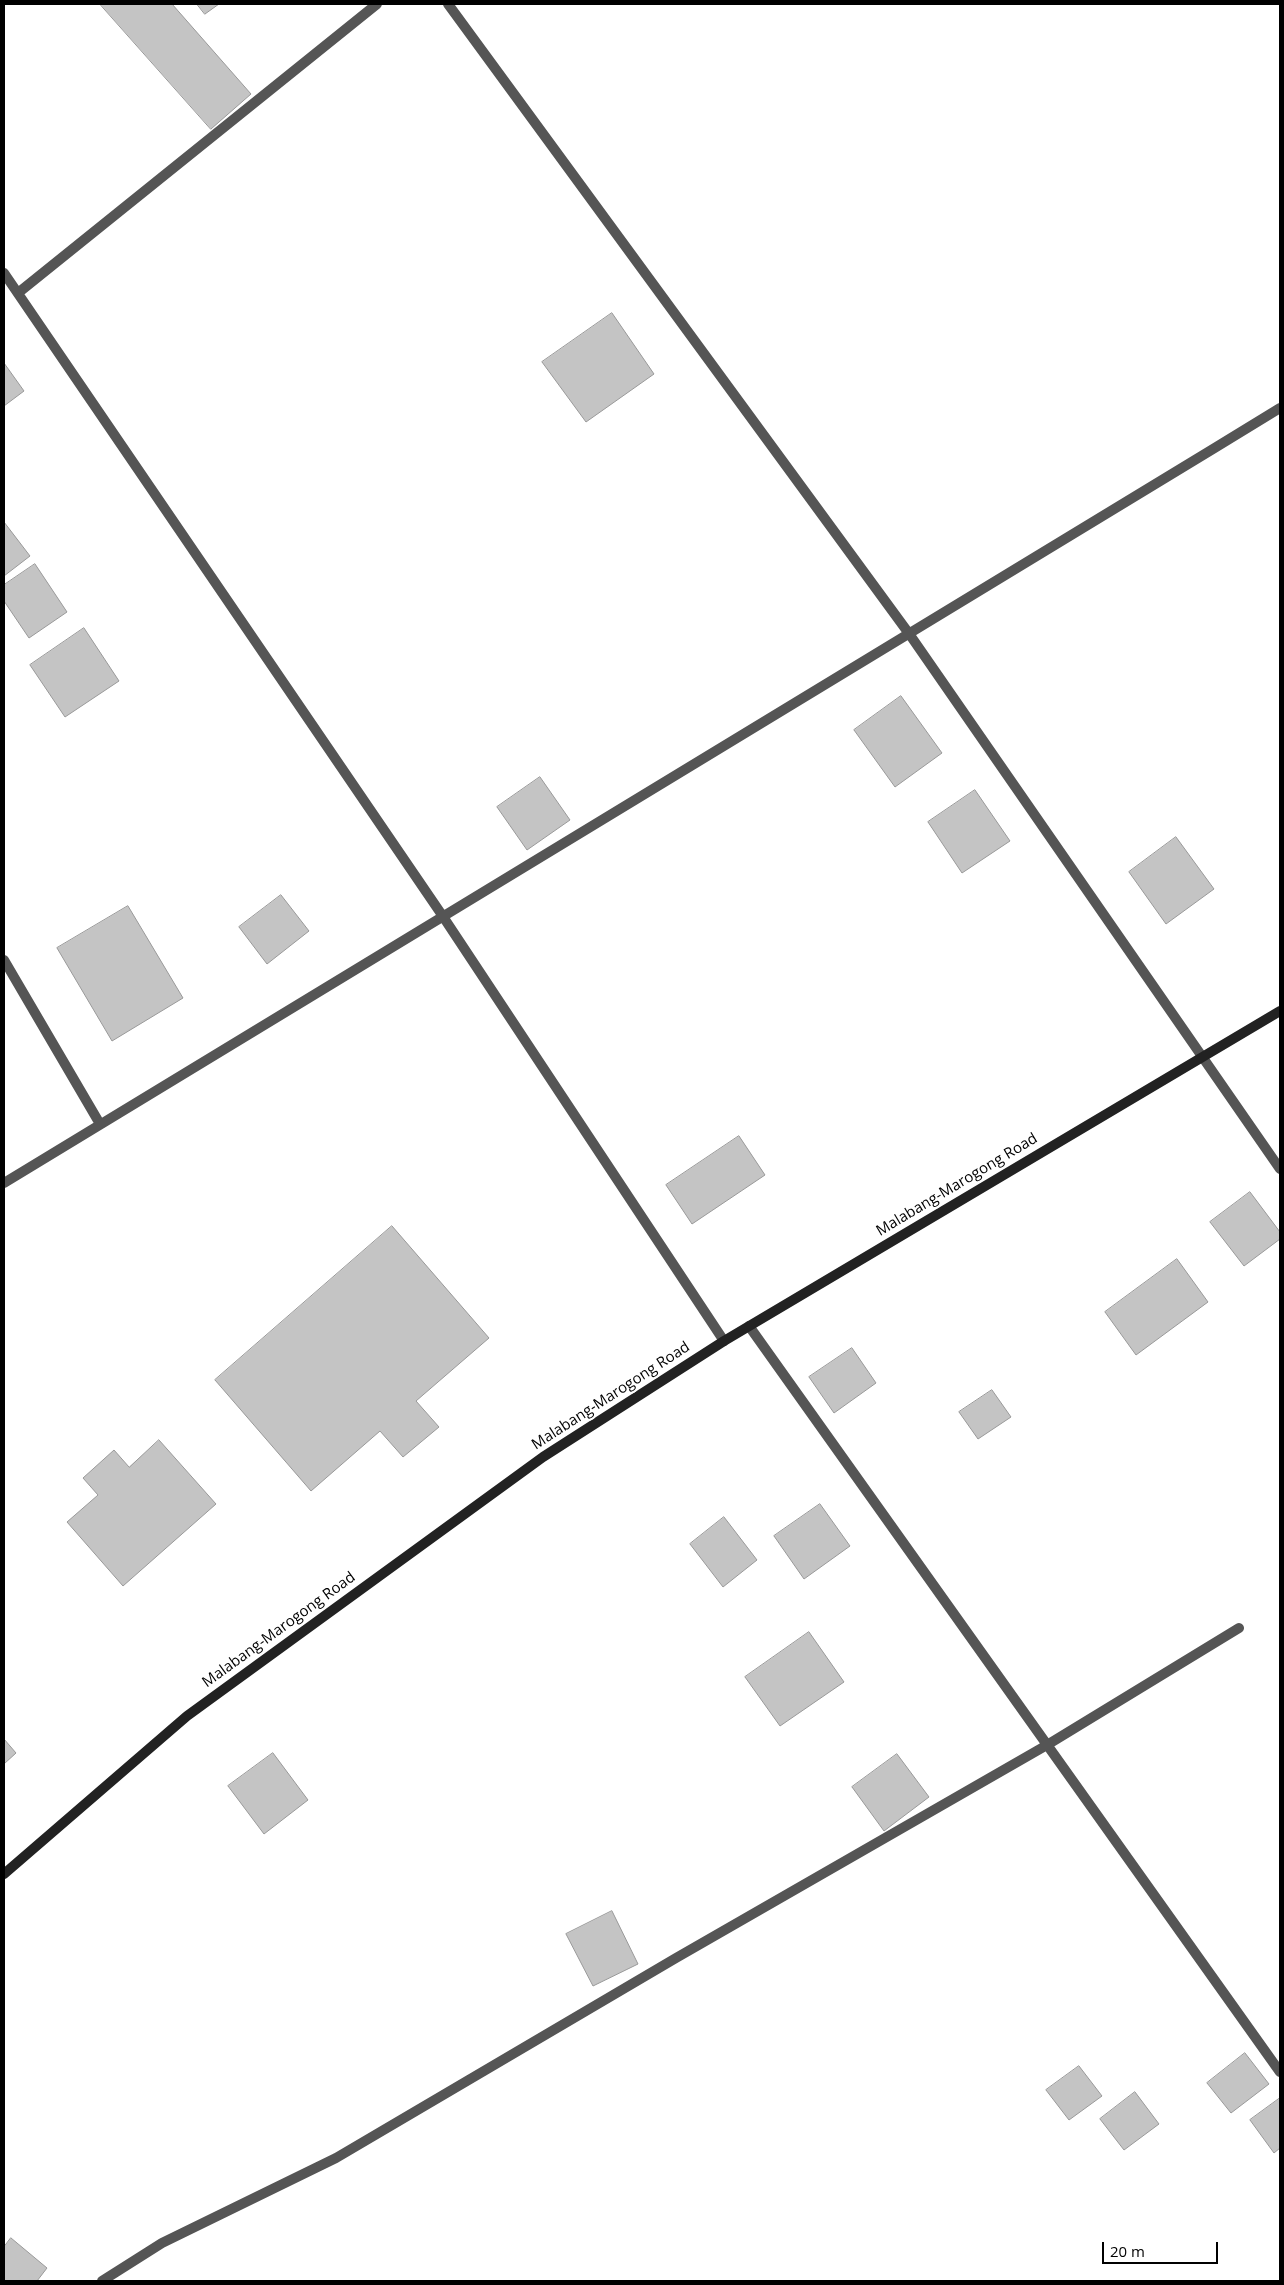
<!DOCTYPE html>
<style>
body{margin:0}
#map{position:relative;width:1284px;height:2285px;overflow:hidden;background:#fff;font-family:"Open Sans",sans-serif}
canvas{display:block}
.frame{position:absolute;inset:0;border:5px solid #000;pointer-events:none}
.scale{position:absolute;left:1102px;top:2242px;width:116px;height:22px;box-sizing:border-box;border:2px solid #000;border-top:0;padding-left:6px;font-size:15px;line-height:18px;white-space:nowrap;color:#000;-webkit-text-stroke:4px #fff;paint-order:stroke}
</style>
<div id="map">
<canvas width="1284" height="2285"></canvas>
<div class="frame"></div>
<div class="scale">20 m</div>
</div>
<script>
const g = document.querySelector('canvas').getContext('2d');
g.lineJoin = 'round';
function paint(path, color) { g.fillStyle = color; g.fill(path, 'evenodd'); }
function stroke(path, color, width, dash) { g.strokeStyle = color; g.lineWidth = width; g.lineCap = dash ? 'butt' : 'round'; g.setLineDash(dash || []); g.stroke(path); }
function label(font, color, halo, rows, align = 'center') {
  g.font = font + ' "Open Sans",sans-serif'; g.lineWidth = 4; g.setLineDash([]); g.textBaseline = 'middle'; g.strokeStyle = halo; g.fillStyle = color; for (const [text, x, y, turn = 0] of rows) {
    g.save(); g.translate(x, y); g.rotate((+turn || 0) * Math.PI / 180); g.textAlign = isNaN(turn) ? turn : align; if (halo) g.strokeText(text, 0, 0); g.fillText(text, 0, 0); g.restore();
  }
}
const building = new Path2D(`
 M100,4H172L251,94L211,129Z
 M197,4H219L205,14Z
 M612,313L654,374L586,422L542,362Z
 M4,363L24,391L4,406Z
 M4,522L30,556L4,576Z
 M35,564L67,612L29,638L4,601V585Z
 M84,628L119,681L65,717L30,665Z
 M901,696L942,753L895,787L854,730Z
 M540,777L570,820L527,850L497,807Z
 M975,790L1010,841L962,873L928,822Z
 M1176,837L1214,889L1166,924L1129,872Z
 M281,895L309,931L267,964L239,927Z
 M128,906L183,998L112,1041L57,948Z
 M739,1136L765,1175L692,1224L666,1185Z
 M1250,1192L1280,1232V1239L1244,1266L1210,1222Z
 M392,1226L489,1338L416,1401L439,1427L403,1457L380,1431L311,1491L215,1380Z
 M1177,1259L1208,1302L1136,1355L1105,1312Z
 M852,1348L876,1383L834,1413L809,1377Z
 M992,1390L1011,1417L978,1439L959,1412Z
 M159,1440L216,1504L123,1586L67,1522L98,1495L83,1478L114,1450L129,1467Z
 M820,1504L850,1546L804,1579L774,1536Z
 M724,1517L757,1560L723,1587L690,1544Z
 M809,1632L844,1682L780,1726L745,1677Z
 M4,1739L16,1753L4,1764Z
 M273,1753L308,1800L264,1834L228,1786Z
 M897,1754L929,1797L884,1831L852,1787Z
 M612,1911L638,1964L593,1986L566,1934Z
 M1245,2053L1269,2084L1231,2113L1207,2083Z
 M1079,2066L1102,2096L1069,2120L1046,2090Z
 M1135,2092L1159,2124L1124,2150L1100,2119Z
 M1280,2098V2148L1274,2153L1250,2120Z
 M11,2238L47,2268L37,2281H4V2247Z`);
paint(building, '#c4c4c4');
stroke(building, '#999', 1);
stroke(new Path2D(`
 M448,4L910,635L1280,1169
 M4,273L442,915L724,1341
 M18,293L377,4
 M4,960L100,1124
 M4,1183C429,923 856,668 1280,408
 M749,1326L1280,2072
 M102,2281L162,2243L336,2158L676,1958L1047,1745L1239,1628`), '#555', 10);
stroke(new Path2D(`
 M4,1874L187,1716L543,1457L724,1341L1280,1011`), '#222', 10);
label('15px', '#000', '#fff', [
 ["Malabang-Marogong Road",957,1185,-31],
 ["Malabang-Marogong Road",611,1396,-33],
 ["Malabang-Marogong Road",279,1630,-36]
]);
</script>
